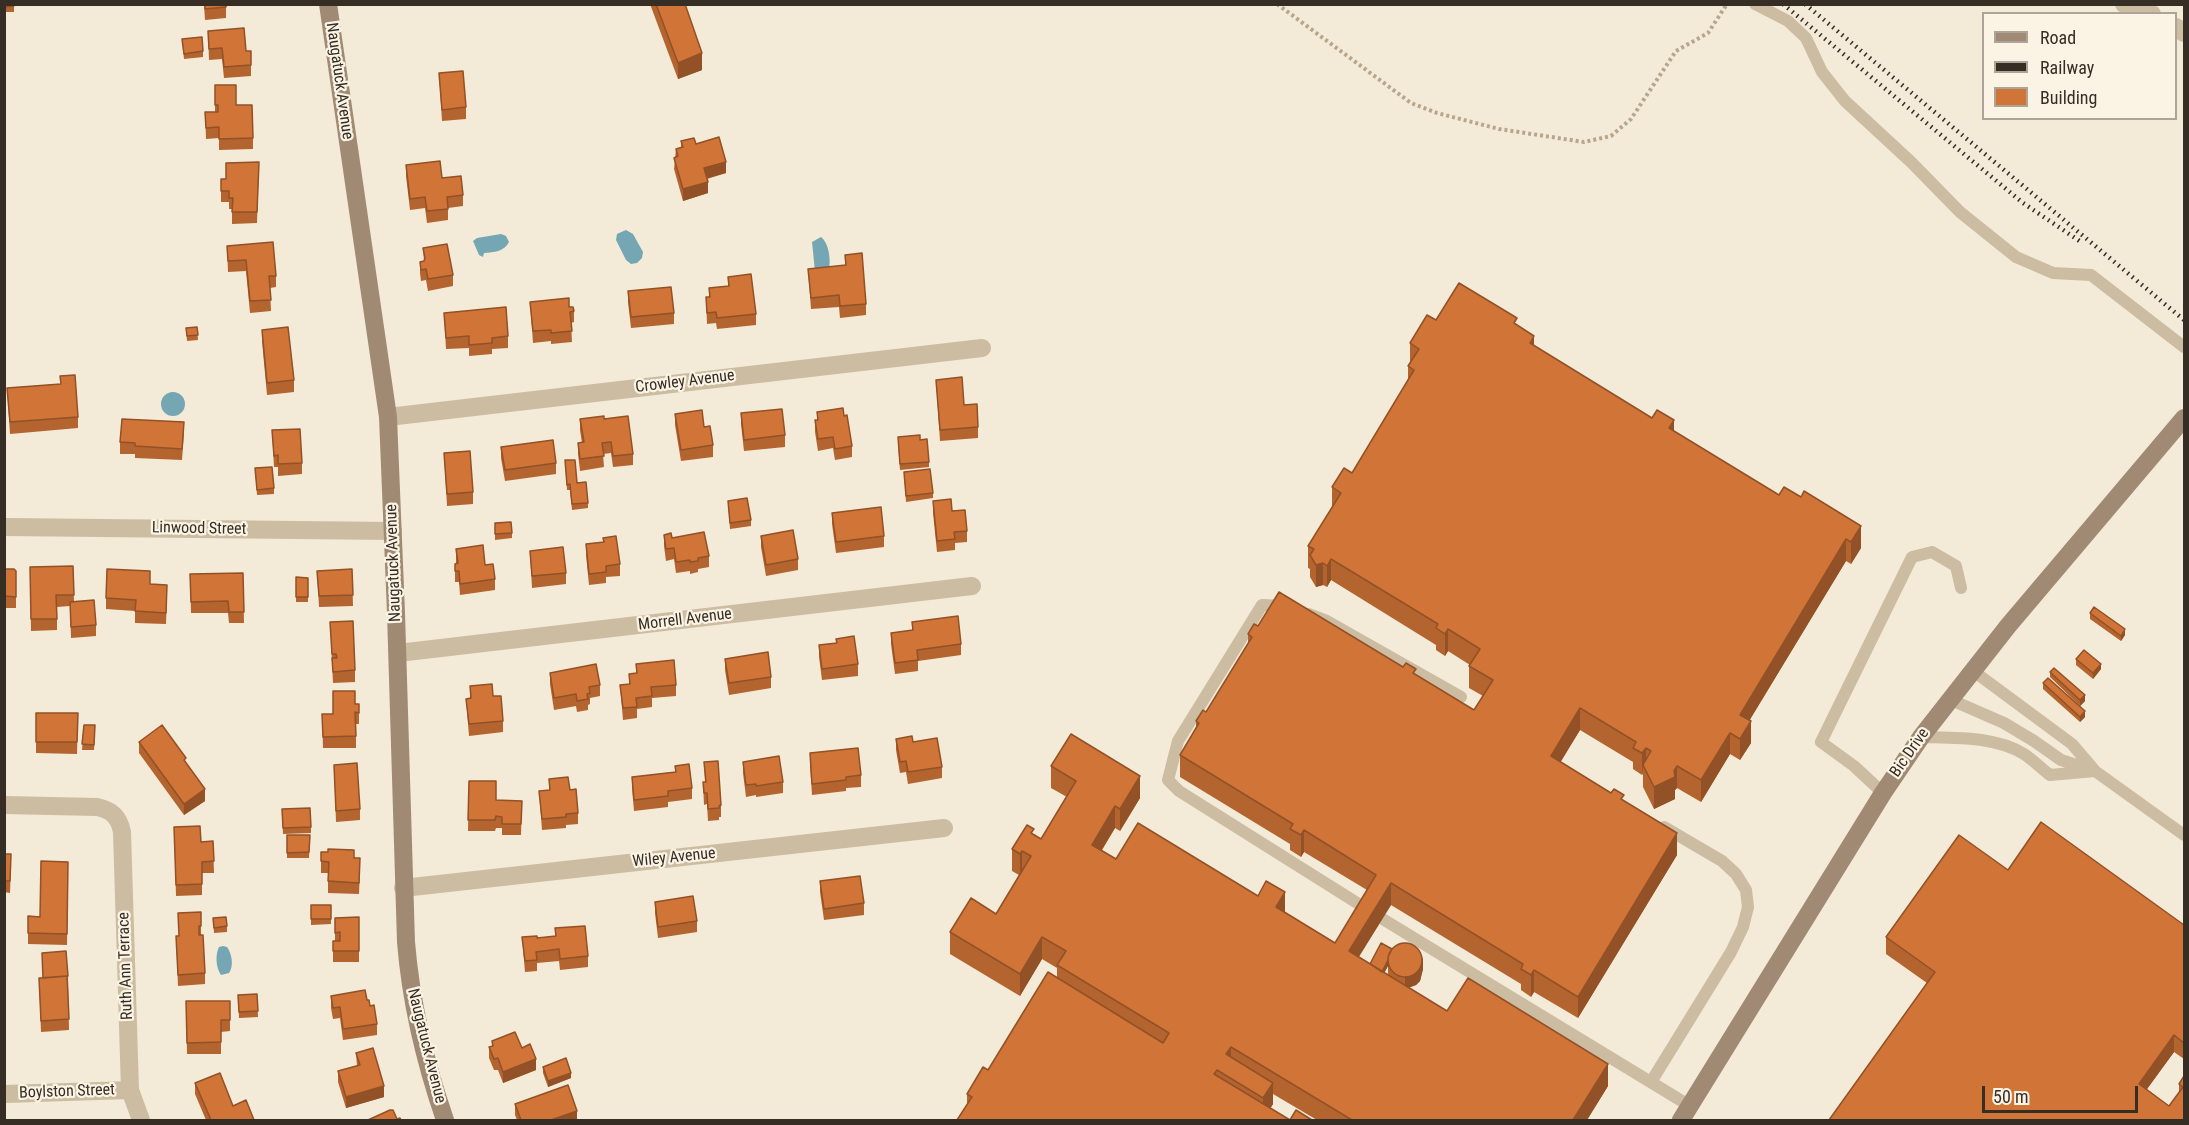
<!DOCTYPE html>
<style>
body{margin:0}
#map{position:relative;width:2189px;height:1125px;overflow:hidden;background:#f3ead7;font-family:"Roboto Condensed",sans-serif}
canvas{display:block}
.frame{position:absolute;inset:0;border:6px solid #362d25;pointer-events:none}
.legend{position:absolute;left:1982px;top:12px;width:195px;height:108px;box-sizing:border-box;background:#fbf4e4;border:2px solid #aca498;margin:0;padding:8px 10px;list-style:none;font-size:18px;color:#362d25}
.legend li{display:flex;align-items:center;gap:12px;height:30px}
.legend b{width:30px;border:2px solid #aca498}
.scale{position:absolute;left:1982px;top:1086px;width:156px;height:27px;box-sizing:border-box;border:3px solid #362d25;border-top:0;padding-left:8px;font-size:18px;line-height:21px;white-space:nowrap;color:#362d25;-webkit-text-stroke:4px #fbf4e4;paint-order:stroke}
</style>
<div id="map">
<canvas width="2189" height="1125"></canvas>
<div class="frame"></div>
<ul class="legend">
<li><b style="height:8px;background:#a08a74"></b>Road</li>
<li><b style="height:8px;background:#362d25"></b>Railway</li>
<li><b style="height:16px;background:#d17437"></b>Building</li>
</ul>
<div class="scale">50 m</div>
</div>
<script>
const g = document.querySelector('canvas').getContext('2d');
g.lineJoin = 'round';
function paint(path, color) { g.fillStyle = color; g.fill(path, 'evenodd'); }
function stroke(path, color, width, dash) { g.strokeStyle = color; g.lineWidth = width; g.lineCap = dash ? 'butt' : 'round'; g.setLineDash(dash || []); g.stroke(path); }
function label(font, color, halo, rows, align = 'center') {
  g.font = font + ' "Roboto Condensed",sans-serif'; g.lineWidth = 4.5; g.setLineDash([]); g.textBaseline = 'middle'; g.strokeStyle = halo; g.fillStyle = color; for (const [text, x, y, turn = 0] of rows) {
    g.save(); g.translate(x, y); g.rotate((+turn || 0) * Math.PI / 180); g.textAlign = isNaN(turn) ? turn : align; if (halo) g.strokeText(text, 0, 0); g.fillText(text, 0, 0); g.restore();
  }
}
paint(new Path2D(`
 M626,230L633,234L643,252L642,258L637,263L631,264L626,260L616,240L617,234Z
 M501,234L506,236L509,242C504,252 494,252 484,253L483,257L479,255L473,241L477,238Z
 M821,237C829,243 831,260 829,270L815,271L812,242Z
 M161 404a12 12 0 1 1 24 0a12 12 0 1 1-24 0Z
 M223,946L227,947C232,954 234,966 229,973L221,975C216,968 215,955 219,947Z`), '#74a6b3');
stroke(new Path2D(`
 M1277,4L1411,103L1437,113L1499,129L1584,142L1611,136L1631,119L1676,51L1708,33L1727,4`), '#b8a68c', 4, [3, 3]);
stroke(new Path2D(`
 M1755,4L1788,21L1806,38L1822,72L1845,101L1911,162L1960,212L2016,257L2053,273L2091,275L2184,347
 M1284,606L1262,605L1178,741L1168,780L1179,791L1381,918L1690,1106
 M1309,614L1325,620L1461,697
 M1949,699L2004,723L2034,741L2061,760L2095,771L2072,744L1972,670
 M1921,737C1954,738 1995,736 2024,754C2033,760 2041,768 2050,775L2095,771L2184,835
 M1883,793L1854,766L1821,742L1912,557L1932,552L1956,566L1961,588
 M1651,1082L1731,952L1743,927L1748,907L1746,890L1736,874L1722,861L1664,827`), '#ccbca2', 12);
stroke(new Path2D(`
 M2124,4L2152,14
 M2176,27L2184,33
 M388,417L982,348
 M4,527L393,531
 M398,653L972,586
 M4,805L97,807C112,810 119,817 122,832L130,1090L141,1120
 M403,888L944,828
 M4,1094L130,1090`), '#ccbca2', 18);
stroke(new Path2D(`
 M328,4L388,417L396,613L406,942C411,1004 425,1062 445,1120
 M1681,1120L1883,793L1921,737L2008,626L2184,418`), '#a08a74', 18);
stroke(new Path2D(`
 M1783,4L2023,203L2081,242
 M1805,4L2184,320`), '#362d25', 4.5, [1.5, 4.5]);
paint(new Path2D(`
 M4,4H14V12H4Z
 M204,4H228L226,5V18L205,20Z
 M650,4H685L702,70L678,79Z
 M208,31L246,51L251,65V76L224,78L222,59L209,60Z
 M182,39L203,51V57L184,59Z
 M439,73L466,107V119L442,121Z
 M215,85L236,105L253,138V149L219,150V138L206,139L205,112H215Z
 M681,141L696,144L726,173L707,179L708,193L683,201L674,169L676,149L681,147Z
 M259,162L257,223L232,224V209H229V202H221V179H226Z
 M406,165L442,178L463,195V206L448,208V220L427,223L425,208L410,210L406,176Z
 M227,246L276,276V287L270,288L271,311L250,313L246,271L228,272Z
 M423,248L453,275V286L428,291L426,280L421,281L420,273V262L424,261Z
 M845,255L866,304V315L840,318L839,307L811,309L808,269L845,266Z
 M728,277L756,314V325L717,329L716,323L707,324L706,297H709V288L728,286Z
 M628,291L674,313V324L631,328L628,302Z
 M530,302L569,307L574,311V322L571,323L572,342L551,344V341L533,343Z
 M444,313L508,336V348L492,349V354L469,356V348L446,349Z
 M1436,320L1517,325L1534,346L1674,431L1861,548L1851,564L1846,561L1749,721L1751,743L1740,760L1730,754L1701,802L1677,788L1675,790V799L1654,809L1643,787V774L1642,775L1633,769V762L1580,730L1560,762L1624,801L1677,855L1578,1018L1534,992L1531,997L1521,990V984L1391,905L1358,957L1370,964L1381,943L1423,969L1420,981L1416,985L1408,988L1447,1011L1608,1086L1587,1120H1317L1273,1094V1104L1270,1109L1290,1120H1312H957L967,1105V1094L988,1070L1057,978V968L1042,959L1020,996L950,954V932L996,914L1019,875L1012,871V849L1034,834L1041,839L1067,797L1051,788V766L1140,798L1120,831L1115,828L1102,850L1116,859L1285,912L1335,943L1367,890L1304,852L1301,857L1290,850V844L1180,777V755L1196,729V721L1206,712L1248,643V634L1258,626L1416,675L1474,710L1483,696L1469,688V666L1470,665L1448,651L1445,656L1436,650V645L1331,580L1327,587L1323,585L1316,587L1310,577V569L1308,568V546L1332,508V487L1352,473L1408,380V366L1410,364V343ZM1388,966V974L1389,976L1384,973Z
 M197,327L198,340L187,341L186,328Z
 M262,330L294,380V392L267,395L262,341Z
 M936,380L964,405L978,427V438L940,441Z
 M60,384L78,417V428L10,434L7,388Z
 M817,412L844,416L852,446V457L835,460L833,448L818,451L815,432V420H817Z
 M741,413L785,435V447L744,451L741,424Z
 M675,414L704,427L713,445V457L681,461L675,425Z
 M580,419H604L633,454V465L613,467L611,453L603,454L604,467L580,471L578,454V443H582L580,430Z
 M272,430L302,463V474L278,476V467H274Z
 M184,433L182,460L135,458V454H120V442Z
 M920,440L929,462V467L900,470L898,443Z
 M501,447L556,463V474L505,481L501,458Z
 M444,453L473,492V504L447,506Z
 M565,460L588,503V508L572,510L570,490H567Z
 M255,468L274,488V494L257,495Z
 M904,472L933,493V498L906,502Z
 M728,501L751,520V526L730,529Z
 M933,501L952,511L967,531V542L955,543V550L937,552L933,513Z
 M832,513L884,536V547L836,553L832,524Z
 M495,523L512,533V538L495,540Z
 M664,535L709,556V567L698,569V572L690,574V571L676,573L674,559L666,561L664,546Z
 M761,536L798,559V570L766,576L761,547Z
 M603,542L620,564V576L606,577V583L589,585L586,555V544Z
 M456,549L485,565L495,579V590L460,595L459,582H455V564H456Z
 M530,551L566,573V584L532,588Z
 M73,566L74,602L96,625V636L71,638L70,606L57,607V630L31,631L30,567Z
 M4,569L16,571V608H4Z
 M352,569L353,606L319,607L317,571Z
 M243,573L244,623H229L228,613H191L190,574Z
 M296,577L308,578V602H296Z
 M150,584L167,596L166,624L135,623V611L106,609V598Z
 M2090,613L2125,635L2121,641L2090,619Z
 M330,622L355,670V682L333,683Z
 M912,622L961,644V655L918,661V671L895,674L891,644V633L912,630Z
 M836,639L858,664V676L822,680L819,657V645L836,643Z
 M725,659L771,677V688L729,695L725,670Z
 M2076,659L2101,669L2093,679L2076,665Z
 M636,664L676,685V696L652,698V707L637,709V718L623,720L620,685L629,684V674L636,673Z
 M2050,672L2085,701L2080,706L2050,677Z
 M550,673L600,685V696L590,698V704L588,705V710L577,712L576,706L554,710L550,684Z
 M2043,683L2085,717L2080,722L2043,689Z
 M470,686L493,696L503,721V732L469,736L466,699H470Z
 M359,704V724H356V748H323L322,714H333Z
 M36,713H78L77,754L36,753Z
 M84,725H95L94,750H82Z
 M896,739L913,742L942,767V778L908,784L906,772L900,773L896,750Z
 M139,742L186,763L205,801L184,815L139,753Z
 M810,753L861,775V787L846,788V791L812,795L810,764Z
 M704,762L721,805V817H719V820L708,821L707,804L704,805L703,782H705Z
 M743,762L783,782V793L756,797V795L746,797L743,773Z
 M334,765L360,809V820L336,822Z
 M675,766L692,788V799L668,802V807L634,811L632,788V777L675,772Z
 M549,779L570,790L578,813V824L566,825V828L542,830L539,791L549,790Z
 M469,781L496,800L522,801L521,835H502V828H496L495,831H468Z
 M282,809L311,827V833L283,834Z
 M174,827L201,842L213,841L214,873H202V895L176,896Z
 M287,835H310L309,858H287Z
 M321,852L354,858L360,869L359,894L328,893V873H321Z
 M4,854L11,865L10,893L4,892Z
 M68,862L67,945L28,944V916L40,917Z
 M2008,870L2184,925V1059L2174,1052L2147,1089L2169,1106L2179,1093V1084L2184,1076V1120L1927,983L1886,954V937Z
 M820,881L864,903V915L824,920L820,892Z
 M655,902L697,921V932L658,938L655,913Z
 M311,905H331V924L311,925Z
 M201,912V935L205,973V984L178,986L176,936H179L178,913Z
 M359,917V962H333V941H335V918Z
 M213,918L227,926V932L214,933Z
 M555,928L588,956V967L560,970L559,961L537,963V971L525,972L522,937L537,938L555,936Z
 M68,976L69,1030L41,1032L39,978Z
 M257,994L258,1017L239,1018L238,995Z
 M331,996L367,1000L377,1024V1035L343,1040L340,1018L333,1019L331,1008Z
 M186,1001H230V1031L221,1032V1054H187Z
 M489,1047L522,1048L536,1070L503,1083L498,1070H494L489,1058Z
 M356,1053L384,1097L346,1108L338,1082V1071L357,1066Z
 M543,1067L571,1078L548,1087L543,1073Z
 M195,1083L233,1106L254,1120H206L195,1094Z
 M515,1104L577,1120H517L515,1115Z`), '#b4642f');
paint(new Path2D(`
 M702,53V70L678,79V63Z
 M726,162V173L704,179V168Z
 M708,182V193L683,201V189Z
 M1534,336V357L1530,343Z
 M1674,420V442L1669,428Z
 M1861,526V548L1851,564V542Z
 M1846,539V561L1740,736V715Z
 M1331,559V580L1327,587V566Z
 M1323,563V585L1316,587V565Z
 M1448,629V651L1445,656V634Z
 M2125,629V635L2121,641V636Z
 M2101,664V669L2093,679V673Z
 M2085,695V701L2080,706V700Z
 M1580,708V730L1551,778V756Z
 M2085,711V717L2080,722V717Z
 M1751,721V743L1740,760V739Z
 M1730,733V754L1701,802V780Z
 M1646,748V769L1643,765L1642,775V753Z
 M1677,766V788L1675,790V799L1654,809V787L1674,771Z
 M1140,776V798L1120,831V809Z
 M205,789V801L184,815V804Z
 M1115,806V828L1092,866V845Z
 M1304,830V852L1301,857V835Z
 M1677,833V855L1578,1018V997Z
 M1022,851V872L1020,876V854Z
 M1391,883V905L1349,973V951Z
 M1285,892V914L1276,907Z
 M1042,937V959L1020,996V974Z
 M1394,950L1388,963V966L1381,979V973Z
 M1423,958V969L1420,981L1416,985L1405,989V977Z
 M1534,970V992L1531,997V975Z
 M2174,1035V1052L2139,1100V1084Z
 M1231,1047V1068L1226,1054Z
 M536,1059V1070L503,1083V1072Z
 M1608,1064V1086L1587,1120H1573Z
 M571,1073V1078L548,1087V1081Z
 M1273,1083V1104L1263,1120V1098Z
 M384,1086V1097L346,1108V1097Z
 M577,1111V1120H551Z`), '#925126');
const building = new Path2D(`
 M4,4H14V6L4,7Z
 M205,4H226V7L205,9Z
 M656,4H685L702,53L678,63Z
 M244,28L246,51H251V65L224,67L222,48L209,49L208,31Z
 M202,37L203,51L184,54L182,39Z
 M463,71L466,107L442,110L439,73Z
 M215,85H236V105H252L253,138L219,139V127L206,128L205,112H218V105H215Z
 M719,137L726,162L704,168L708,182L683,189L674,158L678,156L676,149L683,147L681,141L694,138L696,144Z
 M440,161L442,178L461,176L463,195L447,197L448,209L427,211L425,197L410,199L406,165Z
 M259,162L257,212H232L233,198H229V191H221V179H226V163Z
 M273,242L276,276H269L271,300L250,301L246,260L228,261L227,246Z
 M447,244L453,275L428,279L426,269L421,270L420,262L424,261L425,258L423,248Z
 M862,253L866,304L840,306L839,295L811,298L808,269L846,265L845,255Z
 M751,274L756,314L717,318L716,312L707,313L706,297H710L709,288L729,286L728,277Z
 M1459,283L1517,318L1514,323L1534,336L1530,343L1652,418L1657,410L1674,420L1669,428L1779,495L1784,487L1801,497L1804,491L1861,526L1851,542L1846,539L1740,715L1751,721L1740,739L1730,733L1701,780L1677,766L1674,771L1675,777L1654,787L1643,765L1651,751L1646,748L1642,753L1633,748L1636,742L1580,708L1551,756L1611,793L1614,789L1624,795L1621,799L1677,833L1578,997L1534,970L1531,975L1521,969L1523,964L1391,883L1349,951L1447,1011L1468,978L1608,1064L1573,1120H1352L1231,1047L1226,1054L1273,1083L1263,1098L1217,1070L1214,1074L1290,1120L1296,1110L1312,1120H957L972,1097L967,1094L983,1067L988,1070L1048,972L1163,1043L1169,1033L1057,965L1066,951L1042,937L1020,974L950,932L971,898L996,914L1031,856L1022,851L1020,854L1012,849L1027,825L1034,829L1031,833L1041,839L1076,781L1051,766L1071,734L1140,776L1120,809L1115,806L1092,845L1116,859L1138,823L1258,896L1266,881L1285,892L1276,907L1335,943L1376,875L1304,830L1301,835L1290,829L1293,824L1180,755L1199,723L1196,721L1203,710L1206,712L1252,637L1248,634L1254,624L1258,626L1279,592L1403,667L1406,663L1416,669L1413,673L1474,710L1493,680L1469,666L1480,649L1448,629L1445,634L1436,628L1438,624L1331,559L1327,566L1323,563L1316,565L1310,555L1314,549L1308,546L1341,493L1332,487L1344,468L1352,473L1414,370L1408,366L1419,349L1410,343L1427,315L1436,320Z
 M671,287L674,313L631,317L628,291Z
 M569,298V307H573L574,311L570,312L572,331L551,333V330L533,331L530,302Z
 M506,307L508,336L492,338V343L469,345V336L446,338L444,313Z
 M197,327L198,335L187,336L186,328Z
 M288,327L294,380L267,383L262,330Z
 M75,375L78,417L10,422L7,388L61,384L60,376Z
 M962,377L964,405L977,404L978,427L940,430L936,380Z
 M843,408L844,416L847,415L852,446L835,449L833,437L818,439L815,420H818L817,412Z
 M782,409L785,435L744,440L741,413Z
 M702,410L704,427L710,426L713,445L681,450L675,414Z
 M604,416V419L628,416L633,454L613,456L611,442L602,443L604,456L580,459L578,443L584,442L580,419Z
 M122,419L184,422L182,449L135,446V443L120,442Z
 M300,429L302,463L278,464V455L274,456L272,430Z
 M920,435V440L927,439L929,462L900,464L898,437Z
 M553,440L556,463L505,470L501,447Z
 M470,451L473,492L447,494L444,453Z
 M565,460H575L577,483L586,482L588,503L572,504L570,484L567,485Z
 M272,467L274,488L257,490L255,468Z
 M930,469L933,493L906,496L904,472Z
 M747,498L751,520L730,523L728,501Z
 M951,499L952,511L965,510L967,531L954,532L955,539L937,541L933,501Z
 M881,507L884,536L836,542L832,513Z
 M511,522L512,533L495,534V523Z
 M793,530L798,559L766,565L761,536Z
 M704,532L709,556L698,558V561L690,562V560L676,562L674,548L666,549L664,535L671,533L672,538Z
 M616,536L620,564L606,566V572L589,574L586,544L604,542L603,538Z
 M483,545L485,565L493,564L495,579L460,584L459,571H455V564L458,563L456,549Z
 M563,547L566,573L532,576L530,551Z
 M73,566L74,595H56L57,619H31L30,567Z
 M4,569H14L16,571V597L4,596Z
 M107,569L150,571V584L167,585L166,613L135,611L136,600L106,598Z
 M352,569L353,595L319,596L317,571Z
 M243,573L244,612H229L228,601L191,602L190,574Z
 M296,577L308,578V597H296Z
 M94,600L96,625L71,627L70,602Z
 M2094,607L2125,629L2121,636L2090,613Z
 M958,616L961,644L917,650L918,660L895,663L891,633L913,630L912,622Z
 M353,621L355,670L333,672L332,658H337L336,654H332L330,622Z
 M854,636L858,664L822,669L819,645L837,643L836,639Z
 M2084,650L2101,664L2093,673L2076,659Z
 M768,652L771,677L729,683L725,659Z
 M674,660L676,685L651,687L652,696L636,698L637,707L623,708L620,685L630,684L629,674L637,673L636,664Z
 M596,664L600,685L589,687L590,693L587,694L588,699L577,701L576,694L554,698L550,673Z
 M2054,668L2085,695L2080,700L2050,672Z
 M2048,678L2085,711L2080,717L2043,683Z
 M492,684L493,696H501L503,721L469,724L466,699L471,698L470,686Z
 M333,691H355V704H359V713L355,712L356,736L323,737L322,714H333Z
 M36,713H78L77,742H36Z
 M84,725H95L94,745L82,744Z
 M162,725L186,758L184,760L205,789L184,804L139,742Z
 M912,736L913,742L937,738L942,767L908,772L906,761L900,762L896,739Z
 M858,748L861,775L846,777V780L812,784L810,753Z
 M779,756L783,782L756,786V784L746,785L743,762Z
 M718,761L721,805L719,806V808L708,809L707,793H704L703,782H706L704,762Z
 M357,763L360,809L336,811L334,765Z
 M689,764L692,788L668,791V796L634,800L632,777L676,772L675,766Z
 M568,777L570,790L576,789L578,813L566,814V817L542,819L539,791L550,790L549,779Z
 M469,781H496V800L522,801L521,824H502V817L496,816L495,820H468Z
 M310,808L311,827L283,828L282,809Z
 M2041,822L2184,925V1043L2174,1035L2139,1084L2169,1106L2183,1087L2179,1084L2184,1076V1120H1829L1935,972L1886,937L1959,835L2008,870Z
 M200,826L201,842L213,841L214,861L202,862V884L176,885L174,827Z
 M287,835H310L309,852L287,853Z
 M328,849L354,850V858H360L359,883L328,881L329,862L321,861V852H328Z
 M4,854H11L10,881H4Z
 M41,861L68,862L67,934L28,933V916L40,917Z
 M860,876L864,903L824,909L820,881Z
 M693,896L697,921L658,927L655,902Z
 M311,905H331V919H311Z
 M201,912V926H199V935H203L205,973L178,975L176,936H179L178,913Z
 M226,917L227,926L214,928L213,918Z
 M359,917V951H333V941H340V932L335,933V918Z
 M585,926L588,956L560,959L559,949L536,952L537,960L525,961L522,937L537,936V938L556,936L555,928Z
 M1381,943L1392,949L1388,957V960L1382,972L1370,964Z
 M1388 960a17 17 0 1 1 34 0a17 17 0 1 1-34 0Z
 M66,951L68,976L43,978L42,953Z
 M67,976L69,1019L41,1021L39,978Z
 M365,990L367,1000H369L370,1006L374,1005L377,1024L343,1029L340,1007L333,1008L331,996Z
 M257,994L258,1011L239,1012L238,995Z
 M186,1001H230V1020H221V1042L187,1043Z
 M515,1032L522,1048L530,1044L536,1059L503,1072L498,1058L494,1059L489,1047L493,1046L492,1041Z
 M373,1048L384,1086L346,1097L338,1071L360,1065L356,1053Z
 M566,1058L571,1073L548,1081L543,1067Z
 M220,1073L233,1106L246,1100L254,1120H211L195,1083Z
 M568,1085L577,1111L551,1120H521L515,1104Z
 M390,1110H393L397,1119L400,1118L401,1120H368Z`);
paint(building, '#d17437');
stroke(building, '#925126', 1.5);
label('16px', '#362d25', '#fbf4e4', [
 ["Naugatuck Avenue",339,81,82],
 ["Crowley Avenue",685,382,-7],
 ["Linwood Street",199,529,1],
 ["Naugatuck Avenue",394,563,-92],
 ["Morrell Avenue",685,620,-7],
 ["Bic Drive",1910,753,-55],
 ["Wiley Avenue",674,858,-6],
 ["Ruth Ann Terrace",126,966,-92],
 ["Naugatuck Avenue",426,1046,76],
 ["Boylston Street",67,1092,-2]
]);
</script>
